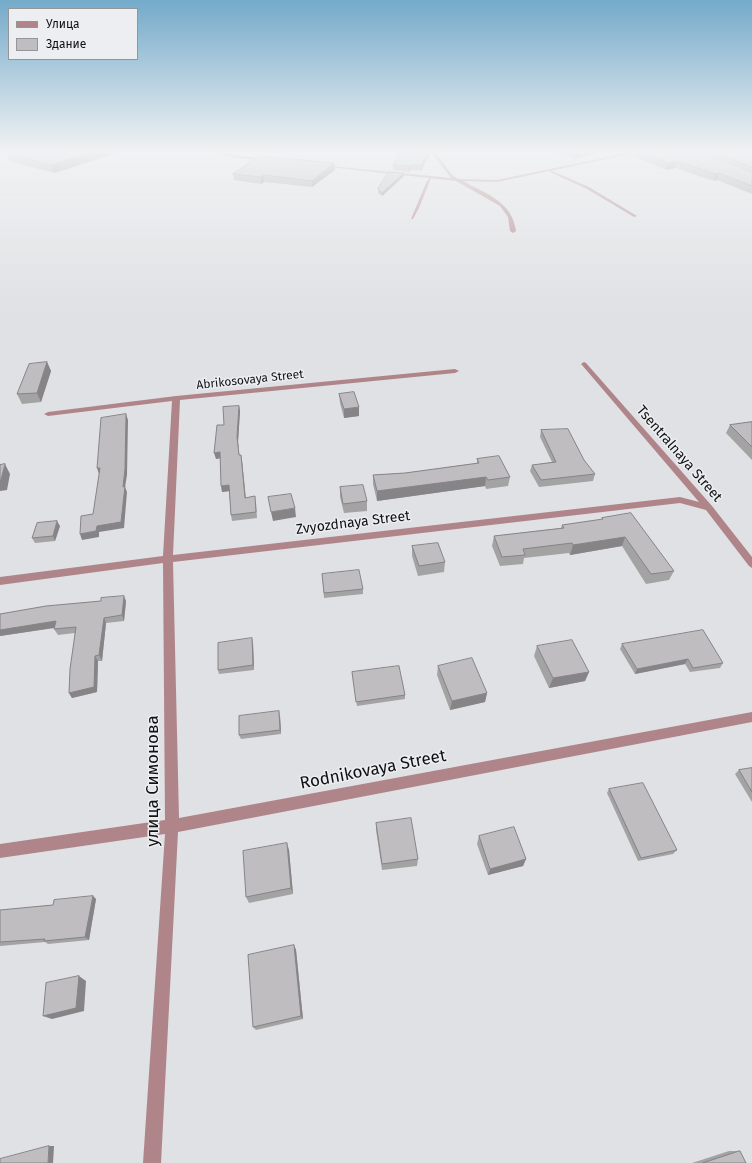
<!DOCTYPE html>
<meta charset="utf-8">
<style>
body{margin:0}
#map{position:relative;width:752px;height:1163px;overflow:hidden;background:#dfe1e4;font-family:"Fira Sans",sans-serif}
canvas{display:block}
.legend{position:absolute;left:8px;top:8px;width:130px;height:52px;box-sizing:border-box;background:#eceef1;border:1px solid #949697;margin:0;padding:5px 7px;list-style:none;font-size:12px;color:#101111}
.legend li{display:flex;align-items:center;gap:8px;height:20px}
.legend b{width:20px;border:1px solid #949697}
</style>
<div id="map">
<canvas width="752" height="1163"></canvas>
<ul class="legend">
<li><b style="height:5px;background:#af8589"></b>Улица</li>
<li><b style="height:11px;background:#bfbdbf"></b>Здание</li>
</ul>
</div>
<script>
const g = document.querySelector('canvas').getContext('2d');
g.lineJoin = 'round';
function paint(path, color) { g.fillStyle = color; g.fill(path, 'evenodd'); }
function stroke(path, color, width, dash) { g.strokeStyle = color; g.lineWidth = width; g.lineCap = dash ? 'butt' : 'round'; g.setLineDash(dash || []); g.stroke(path); }
function label(font, color, halo, rows, align = 'center') {
  g.font = font + ' "Fira Sans",sans-serif'; g.lineWidth = 3; g.setLineDash([]); g.textBaseline = 'middle'; g.strokeStyle = halo; g.fillStyle = color; for (const [text, x, y, turn = 0] of rows) {
    g.save(); g.translate(x, y); g.rotate((+turn || 0) * Math.PI / 180); g.textAlign = isNaN(turn) ? turn : align; if (halo) g.strokeText(text, 0, 0); g.fillText(text, 0, 0); g.restore();
  }
}
paint(new Path2D(`
 M550,170L589,187L637,216L634,217L587,189L550,172Z
 M430,177L431,178L419,208L413,219H411L426,183Z`), '#af8589');
paint(new Path2D(`
 M212,152L272,160L270,161L237,158Z
 M431,152H435L452,175L458,179L497,180L631,152H640L497,182L463,181C486,194 512,201 516,231L513,233L510,231L508,217L500,206L456,181L319,166L321,165L451,178Z
 M584,362L586,363L712,506L752,557V568L749,566L706,510L680,503L173,562L179,818L752,712V722L178,832L161,1163H143L165,834L0,858V844L165,820L163,563L0,585V577L163,556L172,401L48,416L44,414L48,412L176,396L455,369L459,371L455,373L180,400L173,555L680,497L699,502L582,365L581,364Z`), '#af8589');
paint(new Path2D(`
 M120,152L54,173L9,161L6,153Z
 M394,152H430V154L421,171L411,170L409,172L393,170V165L398,158Z
 M556,152H601L575,159Z
 M632,152H752V194L717,180L714,181L675,168L666,170L631,155Z
 M334,163L335,170L312,187L264,182L261,184L234,180L233,174Z
 M404,173L403,177L382,196L378,193V189Z
 M47,362L51,371L41,402L22,404L17,394Z
 M339,394L359,416L344,418L340,403Z
 M239,406L240,411L238,442L239,455H241L242,461L246,498L256,502L257,518L232,521L231,515L229,491L222,492L220,458L216,459L224,425Z
 M752,422V460L726,433L730,425Z
 M541,430L595,474L593,481L539,487L530,471L532,465L552,462L540,437Z
 M477,459L510,477L508,486L486,489L485,486L377,501L373,484V475L405,473L477,463Z
 M340,487L367,501V511L344,513L340,497Z
 M602,518L674,571L669,580L646,584L622,546L570,555L569,553L524,558L523,564L500,566L492,546L494,536L561,528L562,525L601,520Z
 M60,526L55,541L35,543L32,538Z
 M412,546L445,562L444,572L418,576L412,556Z
 M322,574L363,589V594L324,598Z
 M126,601L124,621L106,623L102,661H98L97,692L72,698L69,693L75,633L58,635L54,629L55,628L0,636V614Z
 M253,643L254,670L219,674L218,670Z
 M622,644L723,663L720,668L690,672L685,664L635,674L620,649Z
 M537,646L589,672L585,681L549,688L534,656Z
 M438,666L487,693L485,702L450,710L437,675Z
 M352,672L405,695V699L357,706Z
 M280,716L281,734L241,739L239,735Z
 M752,768V802L735,774L739,770Z
 M609,789L677,850L673,854L638,861L607,793Z
 M376,823L418,859L417,866L382,870L376,830Z
 M479,836L526,859L523,866L488,875L477,844Z
 M289,850L293,894L249,903L246,897Z
 M93,896L96,899L89,940L48,944L45,942L0,946V910L53,905Z
 M294,945L296,950L303,1019L256,1030L253,1027Z
 M729,1151H740L746,1163H692Z`), '#a4a3a4');
paint(new Path2D(`
 M92,152H120L54,173L51,165Z
 M428,152H430V154L421,171V165Z
 M576,152H601L575,159Z
 M677,161L675,168L666,170L668,163Z
 M334,163L335,170L312,187V181Z
 M411,165V170L409,172V166Z
 M404,173L403,177L382,196V193Z
 M719,173L717,180L714,181L716,174Z
 M264,175V182L261,184V177Z
 M47,362L51,371L41,402L37,393Z
 M239,406L240,411L238,442L240,461L237,437Z
 M359,407V416L344,418V409Z
 M126,414L128,420L127,475L125,487L127,492L124,528L99,532V537L82,540L80,534L97,526L123,487Z
 M220,452L221,458L216,459L214,453Z
 M241,455L242,461L246,503L245,498Z
 M5,464L10,474L7,490L0,491V480Z
 M97,468H100L99,474Z
 M486,477L485,486L377,501V491Z
 M229,485L230,491L222,492L221,486Z
 M295,508L296,517L273,521L271,512Z
 M57,521L60,526L55,541L53,536Z
 M625,537L622,546L570,555L573,545Z
 M124,596L126,601L124,621L122,615Z
 M104,618L106,623L102,661L99,655Z
 M56,621L59,627L0,636V630Z
 M252,638L253,643L254,670L253,665Z
 M95,656L98,661L97,692L72,698L69,693Z
 M688,659L685,664L635,674L637,669Z
 M589,672L585,681L549,688L553,678Z
 M487,693L485,702L450,710L452,701Z
 M279,711L280,716L281,734L280,730Z
 M287,843L289,850L293,894L291,888Z
 M526,859L523,866L488,875L490,869Z
 M93,896L96,899L89,940L85,937Z
 M294,945L296,950L303,1019L301,1016Z
 M79,976L86,981L84,1011L52,1019L43,1016Z
 M49,1146H54L53,1163H48Z`), '#868486');
const building = new Path2D(`
 M8,152H92L51,165L6,153Z
 M397,152H428L421,165H411L409,166L393,165L399,156Z
 M642,152H701L752,172V186L719,173L716,174L677,161L668,163Z
 M714,152H752V167Z
 M260,156L334,163L312,181L264,175L261,177L233,174Z
 M389,172L404,173L382,193L378,189Z
 M47,362L37,393L17,394L29,364Z
 M354,392L359,407L344,409L339,394Z
 M239,406L237,437L239,455H241L245,498L255,496L256,512L231,515L229,485L221,486L220,452L214,453L217,425H224L223,407Z
 M126,414L125,469L123,487L125,486L121,522L97,526L96,531L80,534L81,516L93,514L100,468H97L101,418Z
 M752,422V447L730,425Z
 M568,429L584,460L595,474L541,480L532,465L556,462L541,430Z
 M499,456L510,477L488,480L486,477L377,491L373,475L405,473L479,463L477,459Z
 M5,464L1,480H0V465Z
 M363,485L367,501L343,504L340,487Z
 M291,494L295,508L271,512L268,497Z
 M631,513L674,571L651,574L625,537L573,545L572,543L523,549L525,555L502,557L494,536L564,528L562,525L603,519L602,518Z
 M57,521L53,536L32,538L37,523Z
 M438,543L445,562L419,566L412,546Z
 M359,570L363,589L324,593L322,574Z
 M124,596L122,615L104,618L99,655L95,656L94,687L69,693L70,669L76,627L54,629L56,621L0,630V614L46,606L101,601V598Z
 M703,630L723,663L693,668L688,659L637,669L622,644Z
 M252,638L253,665L218,670V643Z
 M572,640L589,672L553,678L537,646Z
 M472,658L487,693L452,701L438,666Z
 M399,666L405,695L356,702L352,672Z
 M279,711L280,730L239,735V716Z
 M752,768V792L739,770Z
 M643,783L677,850L641,858L609,789Z
 M411,818L418,859L382,864L376,823Z
 M514,827L526,859L490,869L479,836Z
 M287,843L291,888L246,897L243,851Z
 M93,896L85,937L44,941L45,939L0,942V910L53,905L54,900Z
 M294,945L301,1016L253,1027L248,955Z
 M79,976L76,1008L43,1016L46,983Z
 M49,1146L48,1163H0V1159Z
 M740,1151L746,1163H703Z`);
paint(building, '#bfbdbf');
stroke(building, '#868486', 1);
const sky = g.createLinearGradient(0, 0, 0, 315);
sky.addColorStop(0, '#74aaca');
sky.addColorStop(0.48, '#f1f2f3');
sky.addColorStop(1, '#f1f2f300');
g.fillStyle = sky;
g.fillRect(0, 0, 752, 315);
label('12px', '#101111', '#eceef1', [
 ["Abrikosovaya Street",250,380,-6]
]);
label('14px', '#101111', '#eceef1', [
 ["Tsentralnaya Street",679,454,49],
 ["Zvyozdnaya Street",353,523,-7]
]);
label('17px', '#101111', '#eceef1', [
 ["Rodnikovaya Street",373,770,-11],
 ["улица Симонова",153,781,-90]
]);
</script>
